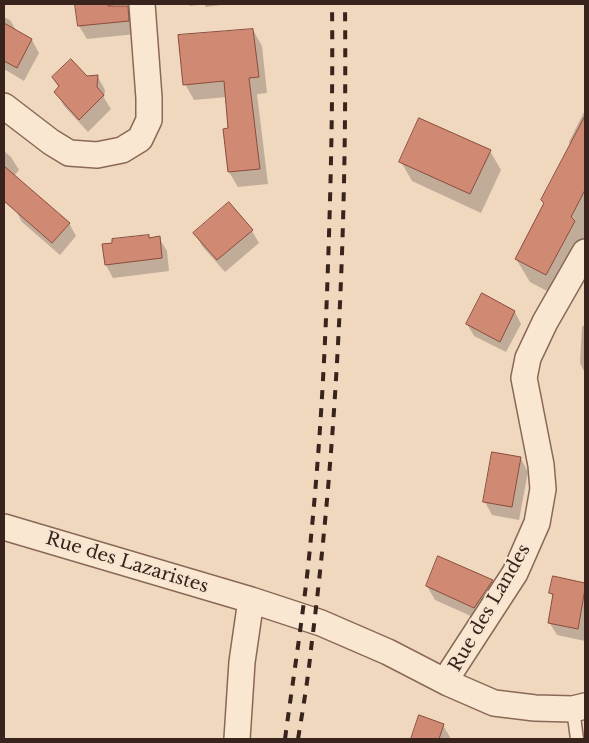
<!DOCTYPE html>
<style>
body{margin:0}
#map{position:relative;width:589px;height:743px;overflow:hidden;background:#f0d8bf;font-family:"Libre Baskerville",serif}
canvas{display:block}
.frame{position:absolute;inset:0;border:5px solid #38241c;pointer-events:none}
</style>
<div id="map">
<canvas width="589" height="743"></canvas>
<div class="frame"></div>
</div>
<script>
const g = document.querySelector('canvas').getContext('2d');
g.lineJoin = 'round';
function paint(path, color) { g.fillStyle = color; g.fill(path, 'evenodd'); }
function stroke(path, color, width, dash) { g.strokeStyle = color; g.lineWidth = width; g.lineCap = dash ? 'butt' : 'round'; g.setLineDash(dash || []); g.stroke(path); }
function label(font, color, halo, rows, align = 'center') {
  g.font = font + ' "Libre Baskerville",serif'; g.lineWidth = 4; g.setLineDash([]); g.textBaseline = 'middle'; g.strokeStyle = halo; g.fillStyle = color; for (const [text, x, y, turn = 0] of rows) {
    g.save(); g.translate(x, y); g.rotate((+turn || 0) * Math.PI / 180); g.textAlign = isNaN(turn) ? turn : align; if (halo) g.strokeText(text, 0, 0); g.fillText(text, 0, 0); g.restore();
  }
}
paint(new Path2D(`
 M76,4H113V7H127L135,20L136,34L87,39L79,26Z
 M189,4H228L206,7L204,4L190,6Z
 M4,17L10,20L17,32L32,40L39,53L24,81L4,69Z
 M253,30L262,46L267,93L257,94L268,184L238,187L229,172L224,130L229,129L227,97L194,100L185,84Z
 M98,77L105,90L104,98L111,109L88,132L64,106L56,92L59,88L53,78Z
 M585,110V239L560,298L530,282L516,259L545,205L571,146L569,142Z
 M4,151L11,157L19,170L4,188Z
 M490,151L501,170L481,213L412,181L401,162Z
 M15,209L69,223L76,236L60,255L22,222Z
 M252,231L259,243L225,272L202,246L195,233Z
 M148,236L150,239L159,238L167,251L169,271L113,278L106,265Z
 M482,295L515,312L521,324L506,352L474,336L467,324Z
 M585,324V373L580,363L582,327Z
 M521,459L528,472L519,520L492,515L485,502Z
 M554,578L585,584V641L557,635L549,622L554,598L550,592Z
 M492,581L500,594L482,621L435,600L427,586Z
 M420,717L443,725L451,739H413Z`), '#0003');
const building = new Path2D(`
 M75,4H108V6H128L129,21L78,26Z
 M4,23L32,39L17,68L4,61Z
 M253,29L259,77L249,78L260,169L228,172L223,129L228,128L224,81L183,85L178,35Z
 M71,59L87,76L98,75L97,87L104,95L79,120L54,92L59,86L52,77Z
 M585,116V190L571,217L575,221L546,275L515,259L544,203L541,200Z
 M419,118L491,150L470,194L399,162Z
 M4,166L70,223L52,243L4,201Z
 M229,202L253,230L217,260L193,233Z
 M149,235V238L160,236L162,258L105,265L102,244L112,243V239Z
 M482,293L515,311L500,342L466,324Z
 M492,452L521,457L512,507L483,502Z
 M438,556L493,580L474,608L426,586Z
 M553,576L585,583V589L578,629L548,623L553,594L549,593Z
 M419,715L444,724L439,739H411Z`);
paint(building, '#d08973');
stroke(building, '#894c3b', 1);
const lane = new Path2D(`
 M573,709L577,739`);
const street = new Path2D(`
 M4,106L51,142L69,153L97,155L122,150L140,139L149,120V98L142,4
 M4,527L251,600L321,623L388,652L448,683L494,703L535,708L573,709L585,706
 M448,683L452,670L515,573L537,523L543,489L541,465L524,378L528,358L545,322L585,252
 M237,739L242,662L251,600`);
stroke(lane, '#896857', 15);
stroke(street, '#896857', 28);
stroke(lane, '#fae7d2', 12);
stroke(street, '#fae7d2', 25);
stroke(new Path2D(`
 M285,739C294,672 305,604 311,537C320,446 325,356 328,265C331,178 333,91 332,4
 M298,739C303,709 308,679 311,649C338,436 347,219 345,4`), '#38241c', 4, [9, 9]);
label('18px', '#38241c', '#f7e4cf', [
 ["Rue des Lazaristes",127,563,17],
 ["Rue des Landes",490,608,-60]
]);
</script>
